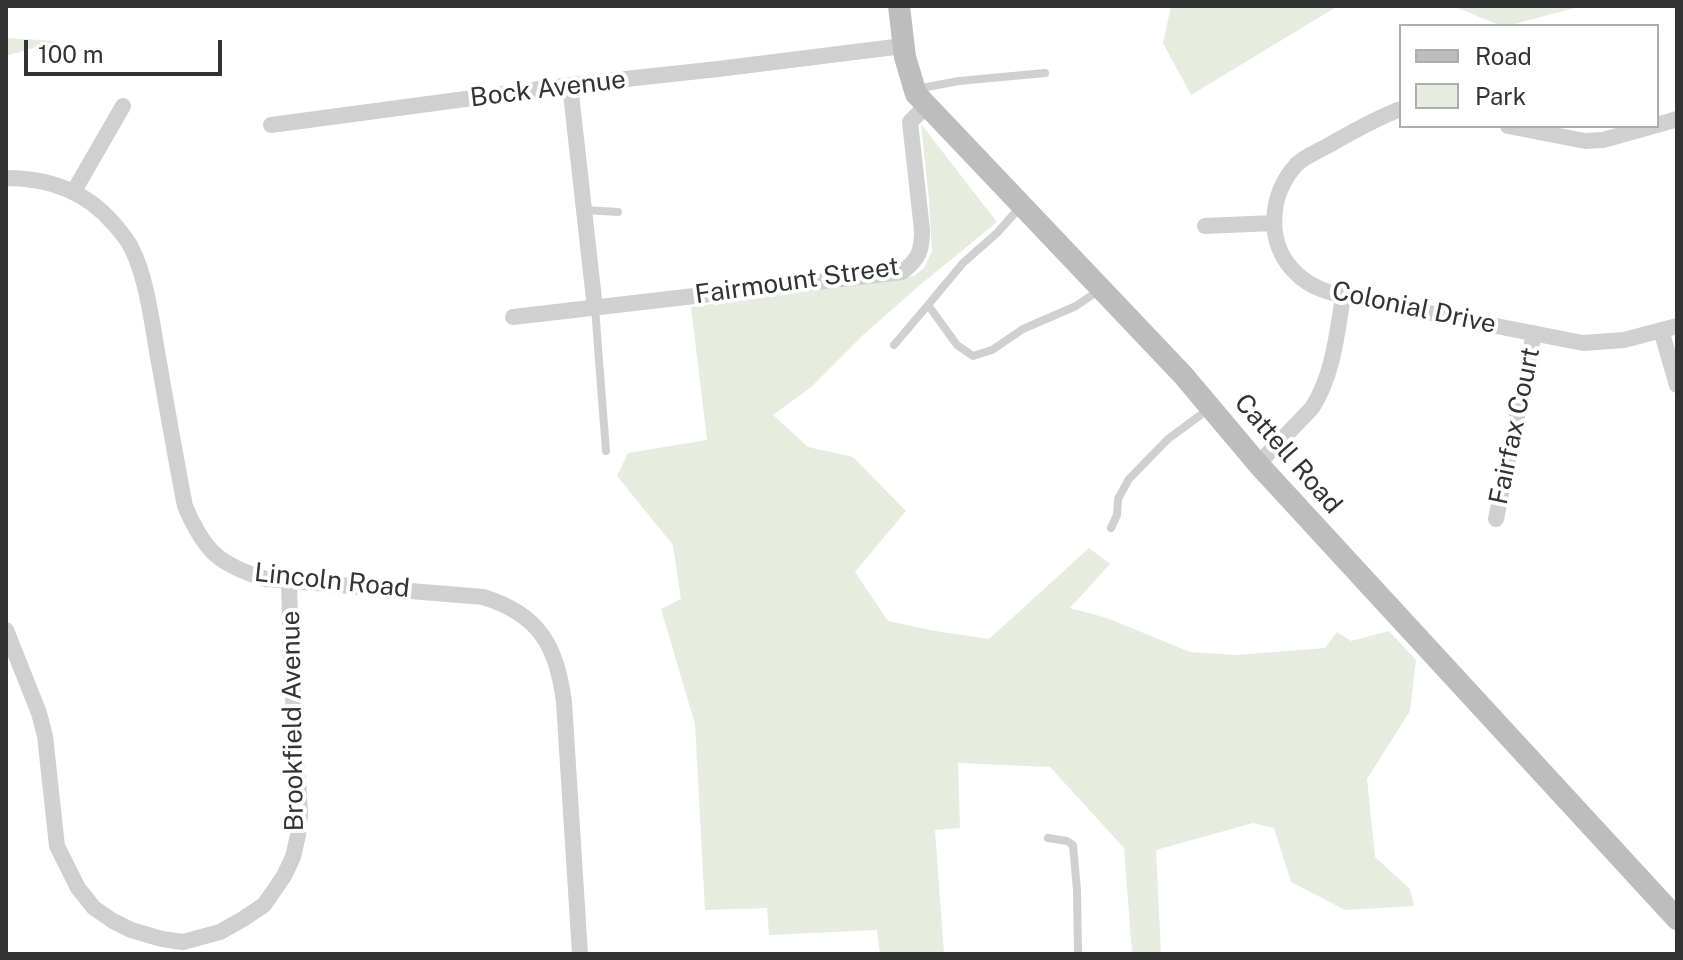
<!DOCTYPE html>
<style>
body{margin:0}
#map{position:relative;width:1683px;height:960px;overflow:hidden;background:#fff;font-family:"Public Sans",sans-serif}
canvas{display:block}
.frame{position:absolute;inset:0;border:8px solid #333;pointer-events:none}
.legend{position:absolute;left:1399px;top:24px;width:260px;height:104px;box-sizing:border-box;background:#fff;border:2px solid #adadad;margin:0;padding:10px 14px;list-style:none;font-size:24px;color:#333}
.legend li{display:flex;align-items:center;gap:16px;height:40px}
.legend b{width:40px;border:2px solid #adadad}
.scale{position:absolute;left:24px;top:40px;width:198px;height:36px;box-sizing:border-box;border:4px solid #333;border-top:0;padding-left:10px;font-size:24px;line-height:28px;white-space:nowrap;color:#333;-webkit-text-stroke:6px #fff;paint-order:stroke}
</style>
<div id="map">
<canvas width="1683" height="960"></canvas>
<div class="frame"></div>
<ul class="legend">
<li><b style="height:10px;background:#bdbdbd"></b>Road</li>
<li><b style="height:22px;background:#e6ecdf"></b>Park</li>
</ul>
<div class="scale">100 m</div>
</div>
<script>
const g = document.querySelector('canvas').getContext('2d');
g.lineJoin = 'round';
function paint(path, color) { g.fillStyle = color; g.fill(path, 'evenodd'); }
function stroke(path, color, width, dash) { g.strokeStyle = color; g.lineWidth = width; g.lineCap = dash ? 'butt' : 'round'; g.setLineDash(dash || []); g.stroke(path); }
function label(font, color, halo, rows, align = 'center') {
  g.font = font + ' "Public Sans",sans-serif'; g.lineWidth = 8; g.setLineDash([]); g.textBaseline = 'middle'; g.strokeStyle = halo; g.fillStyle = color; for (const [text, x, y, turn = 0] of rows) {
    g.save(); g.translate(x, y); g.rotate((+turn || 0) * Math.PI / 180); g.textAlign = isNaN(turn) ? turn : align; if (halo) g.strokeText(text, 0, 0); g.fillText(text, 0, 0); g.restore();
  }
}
paint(new Path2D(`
 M1171,6H1338L1191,95L1163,43Z
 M1453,6H1582L1507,26H1501Z
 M6,38L57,41L6,56Z
 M921,124L997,222L920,285L862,336L810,388L773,415L808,447L853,457L906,511L855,572L888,621L935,631L989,639L1089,548L1110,564L1070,608L1107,618L1190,652L1236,655L1325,648L1337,632L1351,641L1389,631L1416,660L1410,711L1367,779L1375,857L1410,889L1414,906L1345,910L1291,882L1274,828L1253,823L1156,850L1161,954H1132L1124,848L1050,767L958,763L960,828L935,830L944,954H880L877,930L769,935L767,908L705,910L695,724L661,609L681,599L673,545L617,476L628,453L707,440L691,307L914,276L924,268L932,251L929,200Z`), '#e6ecdf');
stroke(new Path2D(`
 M916,89L959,81L1045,73
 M585,210L618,212
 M928,305L963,263L997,233L1022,205
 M595,308L606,451
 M894,345L928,305L957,345L973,356L992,350L1023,329L1076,306L1101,289
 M1111,528L1117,515L1118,499L1129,479L1168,439L1210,408
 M1048,838L1067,841L1073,845L1077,890L1078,954`), '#d0d0d0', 8);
stroke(new Path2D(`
 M570,85L595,308
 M1401,109C1376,118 1352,132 1329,145C1319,151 1305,156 1297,164C1268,195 1265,246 1298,275C1311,287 1327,292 1343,296L1583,343L1624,340L1677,326
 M271,125L570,85L718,69L903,46
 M1657,125L1677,119
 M1508,126L1585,141L1603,140L1653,126
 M6,178C49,178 86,191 114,224C120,231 128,240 132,249C148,281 153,332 160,368C168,414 176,460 185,506C204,551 219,565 266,579L483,597C539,614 557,646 564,702L580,954
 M74,191L123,106
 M1205,226L1273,223
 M513,317L902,272C919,259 922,251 922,230L910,122L927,105
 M1661,330L1677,385
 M1258,464L1312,408C1333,375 1337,334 1343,296
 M1496,519L1534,333
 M6,630L39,713L45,736L57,846L78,888L94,908L113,921L131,930L162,939L183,942L220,932L243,919L264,905L284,876L293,857L298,835L300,812L291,663L289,582`), '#d0d0d0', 16);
stroke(new Path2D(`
 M899,6L905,57L916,94L1183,375L1258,464L1677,919`), '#bdbdbd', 22);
label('26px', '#333', '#fff', [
 ["Bock Avenue",548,89,-7],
 ["Fairmount Street",797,281,-8],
 ["Colonial Drive",1414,308,12],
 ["Fairfax Court",1515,426,-78],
 ["Cattell Road",1288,454,49],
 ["Lincoln Road",332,581,6],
 ["Brookfield Avenue",293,721,-91]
]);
</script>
